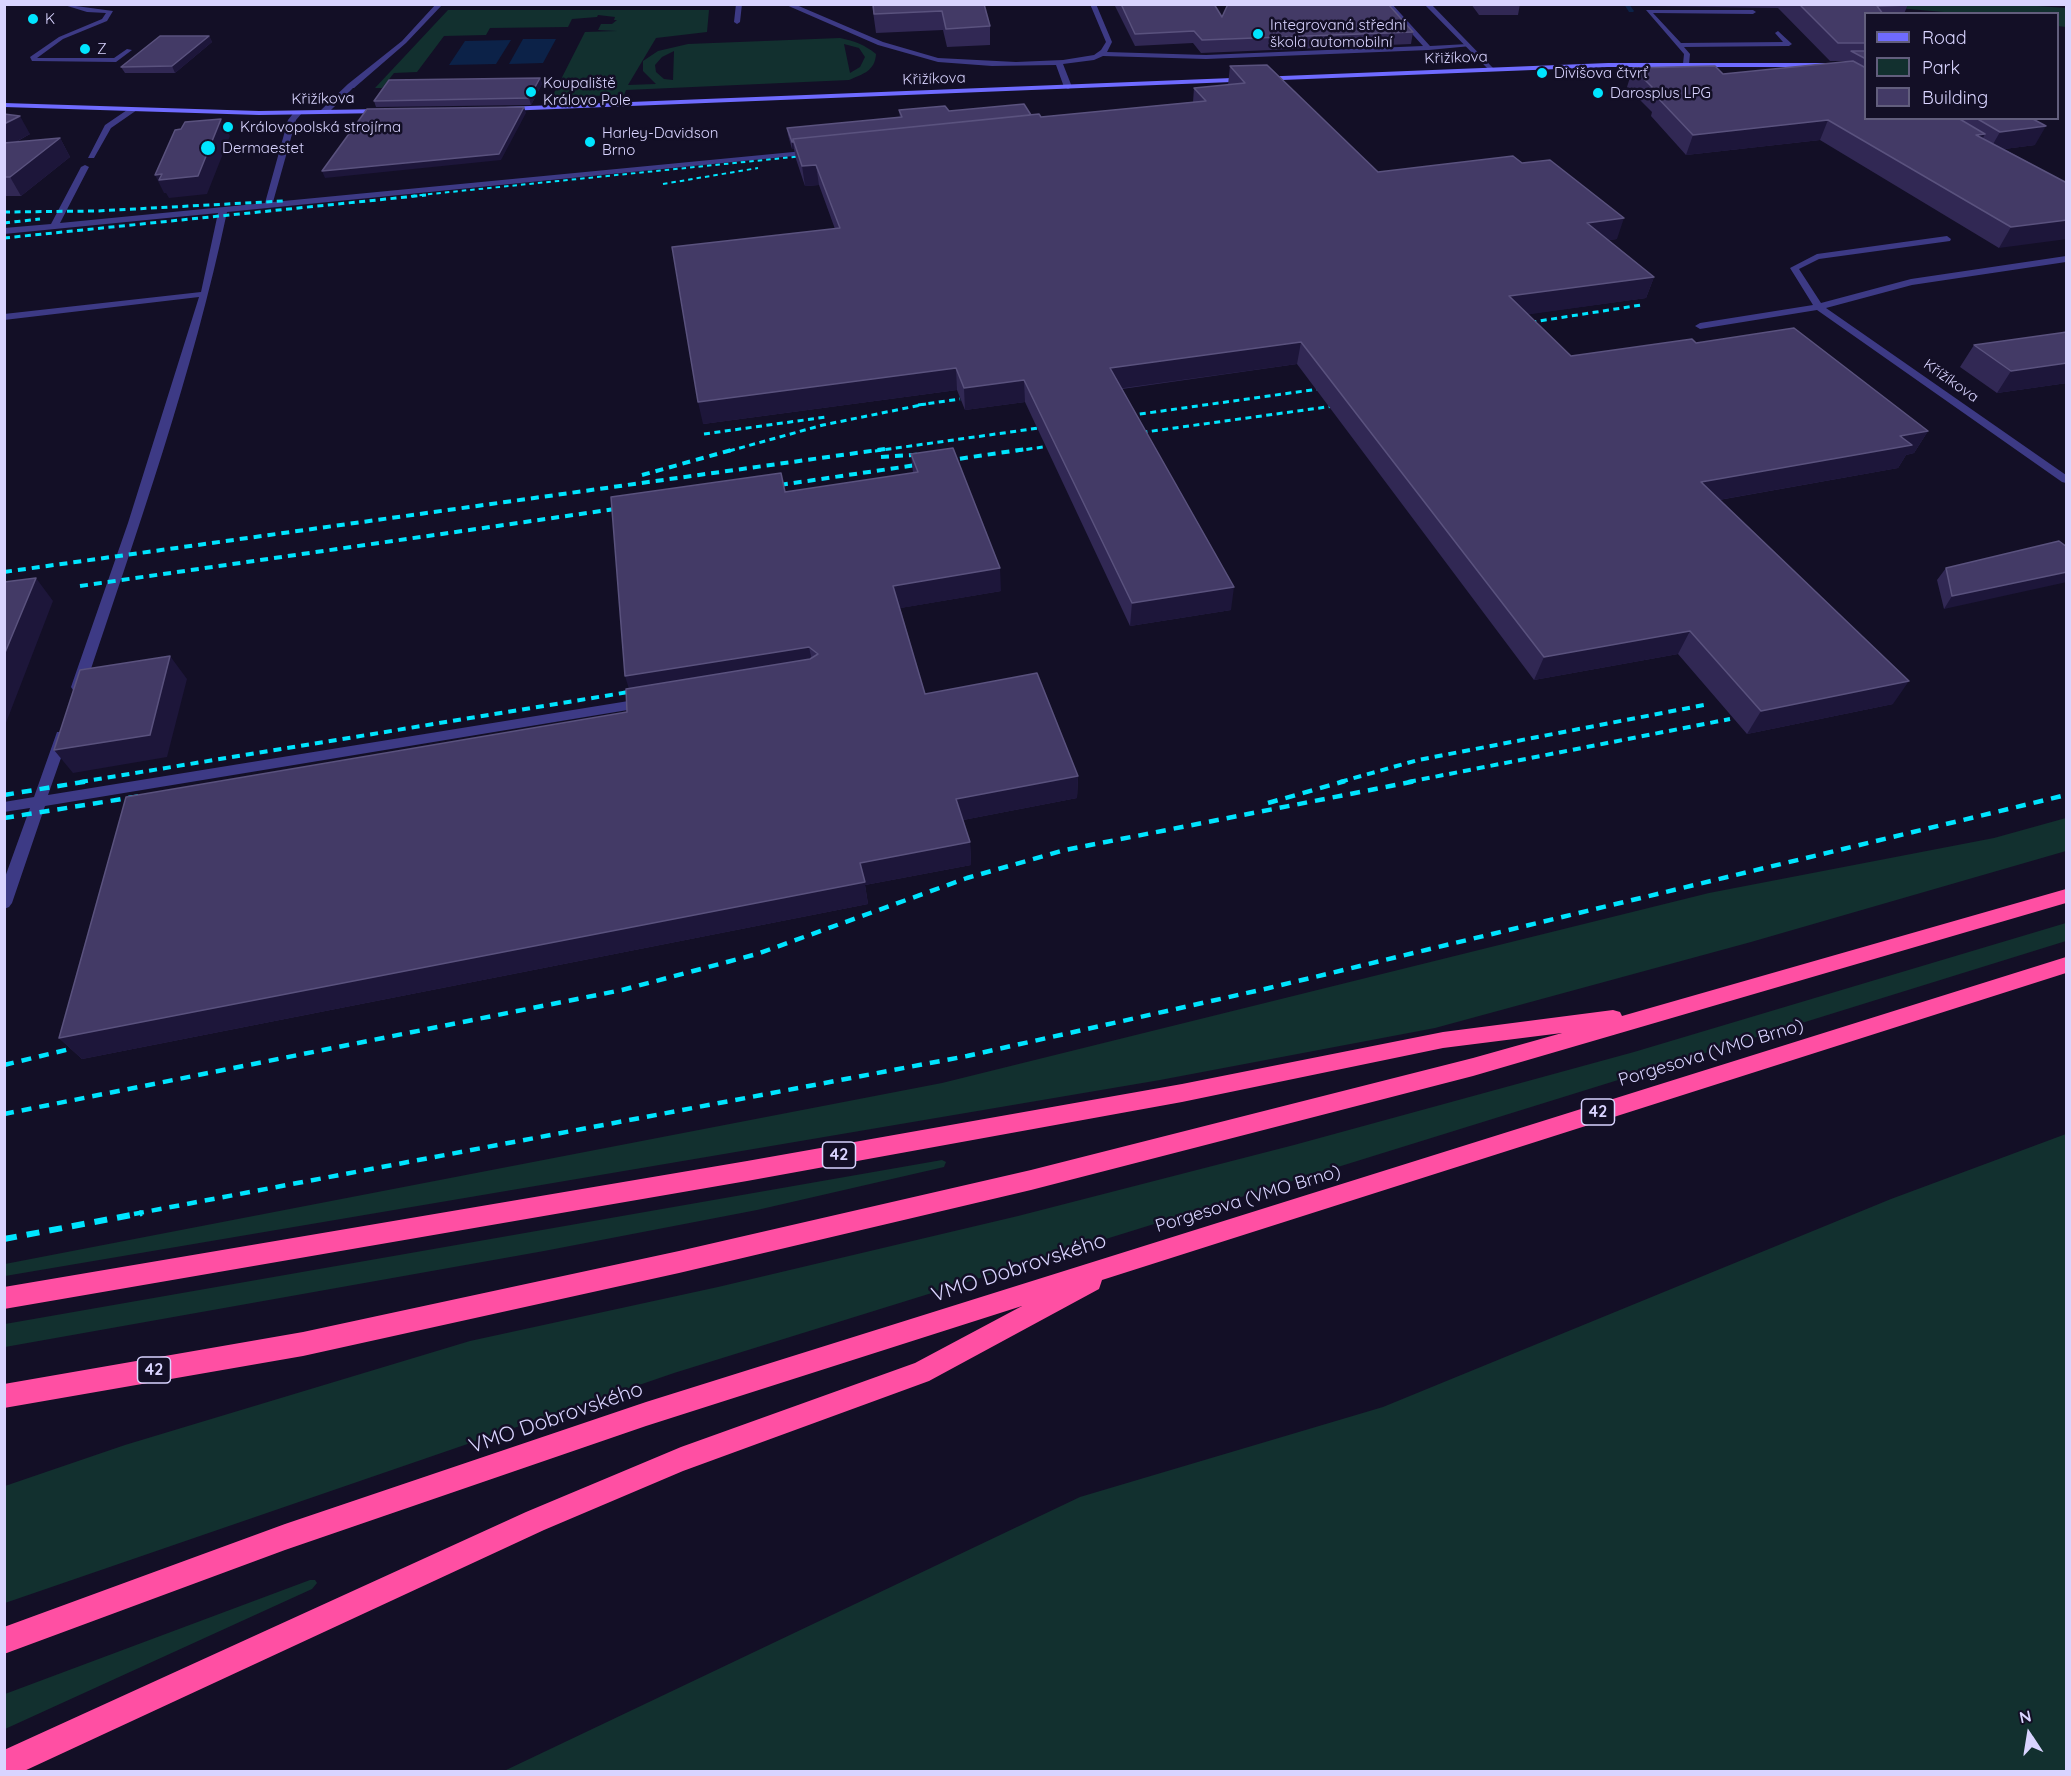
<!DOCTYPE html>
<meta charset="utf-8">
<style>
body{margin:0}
#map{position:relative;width:2071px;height:1776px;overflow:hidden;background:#130f26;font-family:Quicksand,sans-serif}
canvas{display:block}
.frame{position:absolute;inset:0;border:6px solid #d9d4ff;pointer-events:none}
.legend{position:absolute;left:1864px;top:12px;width:195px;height:108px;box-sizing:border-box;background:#130f26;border:2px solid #625e7d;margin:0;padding:8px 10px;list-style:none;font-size:18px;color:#d9d4ff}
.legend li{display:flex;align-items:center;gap:12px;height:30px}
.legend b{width:30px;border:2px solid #625e7d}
.north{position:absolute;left:1999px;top:1704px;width:60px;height:60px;-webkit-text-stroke:4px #130f26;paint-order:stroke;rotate:348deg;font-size:16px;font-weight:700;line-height:24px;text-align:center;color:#d9d4ff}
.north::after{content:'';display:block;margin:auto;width:21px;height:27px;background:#d9d4ff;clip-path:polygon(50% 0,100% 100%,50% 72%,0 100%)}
</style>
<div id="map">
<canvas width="2071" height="1776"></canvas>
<div class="frame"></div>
<ul class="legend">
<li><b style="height:8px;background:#6f6bff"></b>Road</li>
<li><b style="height:16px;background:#12302f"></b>Park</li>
<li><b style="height:16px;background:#433a66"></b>Building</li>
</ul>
<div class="north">N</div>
</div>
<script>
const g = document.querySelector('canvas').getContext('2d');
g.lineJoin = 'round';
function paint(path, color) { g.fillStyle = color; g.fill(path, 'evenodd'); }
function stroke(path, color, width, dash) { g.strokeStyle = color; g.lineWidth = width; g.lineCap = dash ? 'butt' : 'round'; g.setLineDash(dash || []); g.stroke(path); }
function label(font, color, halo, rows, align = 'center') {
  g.font = font + ' Quicksand,sans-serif'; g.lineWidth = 5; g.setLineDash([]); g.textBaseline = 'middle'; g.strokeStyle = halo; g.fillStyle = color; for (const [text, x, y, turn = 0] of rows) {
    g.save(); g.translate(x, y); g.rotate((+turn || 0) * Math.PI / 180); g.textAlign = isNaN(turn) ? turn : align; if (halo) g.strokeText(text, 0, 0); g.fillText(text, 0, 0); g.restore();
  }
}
paint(new Path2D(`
 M2009,4L2066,8V27L2058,26V14H1967L1862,5Z
 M448,10H709L707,32L656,38L628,85L656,84L643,71V61L658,51L688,44L840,38C855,41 865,45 876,54C875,71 863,74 849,80L626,90L624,95L552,97L585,32L617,31L598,30L601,24H612L617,20H614L615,17L598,15L597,17L572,19L568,27L490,28L486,35L444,36L417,72L394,73L382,88H375ZM844,44L859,48L865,57L860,67L850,73ZM674,51V52L673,80L664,79L656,72L655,65L662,57Z
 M2066,818V851L1751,942L1435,1028L1160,1080L5,1276V1264L942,1083L1709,893L1994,838Z
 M2066,923V941L674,1373L5,1603V1486L125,1445L470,1341L718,1287L1018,1216L1294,1145L1634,1052Z
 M2066,1134V1771H504L1080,1497L1383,1407L1891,1199Z
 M942,1160L946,1162L944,1167L757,1210L544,1251L5,1347V1324Z
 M310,1580H315L317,1583L312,1589L5,1729V1694Z`), '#12302f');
paint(new Path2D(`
 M523,39H556L543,63L509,64Z
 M511,40L496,64L449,65L465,41Z`), '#0c2248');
paint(new Path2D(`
 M1629,4L1634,11L1633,12H1629L1624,4Z`), '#0c2248');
paint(new Path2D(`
 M61,4L113,11L107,21L63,39L37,58H114L127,49L132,50L116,62L32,61L30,57L59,37L102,19L106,13L87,12Z
 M736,4H742L740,22L737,24L734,22Z
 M784,4H794L883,42L938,58L1016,62L1063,60L1094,55L1101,50L1106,42L1090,4H1096L1112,42L1107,52L1206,55L1423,46L1385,4H1392L1430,46L1468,44L1471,46L1429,50L1206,59L1103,56L1094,60L1063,64L1072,87L1068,89L1064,87L1056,65L992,66L938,62L878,45Z
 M1646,10H1753L1756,12L1753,14L1653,13L1681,43L1783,42L1775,33L1778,31L1792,44L1789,46L1684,47L1690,54L1689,64L1686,66L1683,64L1684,54Z
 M348,84L355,86L327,114H321V110Z
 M130,108L137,110L111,128L94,158H88L105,125Z
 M295,111L302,113L296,120L273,202L814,150L818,152L814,154L227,212C193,374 137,531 85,687L78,691L73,690L71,687L128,523L199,297L4,320V314L201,292L218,213L4,234V228L51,224L81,167L85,165L89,167L60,223L265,203L288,120Z
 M1947,236L1951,239L1950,241L1819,259L1799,269L1821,303L1911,279L2066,256V262L1912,285L1826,308L2066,475V483L2062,482L1817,310L1700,329L1695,326L1700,323L1813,305L1790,268L1817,254Z
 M647,698L652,700L654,703L652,706L45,806L12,903L9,907L4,909V880L30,808L4,812V802L34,797L57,732H67L69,735L48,795Z`), '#3d3a85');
paint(new Path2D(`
 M436,4H443L406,43L354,88H348V84L402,41Z
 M1424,4H1431L1494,69V71H1490Z`), '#3d3a85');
paint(new Path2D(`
 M1608,63H1866V67H1608L505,111L501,109L505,107Z
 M4,103L259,111L385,109L389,111L385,113L259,115L4,107Z`), '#6f6bff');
paint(new Path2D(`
 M2066,889V903L1473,1076L1031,1190L679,1273L303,1356L4,1408V1384L303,1332L679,1251L1031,1170L1473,1058L1562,1033L1443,1048L1182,1102L747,1181L4,1309V1287L747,1161L1182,1084L1443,1032L1613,1010L1620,1012L1622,1016Z
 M2066,957V973L1102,1280L1099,1289L929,1381L683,1471L544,1530L22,1772H4V1750L526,1512L681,1447L915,1363L1022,1306L646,1426L285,1550L4,1654V1627L285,1524L646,1402Z`), '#ff4fa3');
stroke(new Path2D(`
 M663,184L758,168
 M411,196L813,155`), '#00e5ff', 2, [4.5, 4]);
stroke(new Path2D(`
 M4,212L97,211L283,201
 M4,223L40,219
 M4,238L426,195
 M1520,324L1641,305
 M918,405L960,399
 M1119,417L1333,387
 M704,434L826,417
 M1131,434L1341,405
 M729,451L823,425L926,404
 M875,451L1053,426
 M1016,451L1063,444`), '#00e5ff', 3, [6, 4.5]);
stroke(new Path2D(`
 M881,457L928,454
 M642,475L735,449
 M766,487L1026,449
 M4,572L885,449
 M80,586L629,507
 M80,782L641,690
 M1340,782L1418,760L1709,704
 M1408,782L1730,719`), '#00e5ff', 4, [8, 6]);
stroke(new Path2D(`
 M4,795L89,781
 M1268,803L1345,781
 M4,818L141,796
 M4,1065L86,1045
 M4,1114L622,990L757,954L967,878L1065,850L1416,781
 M134,1214L967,1056L1269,988L2066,795`), '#00e5ff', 4.5, [10, 8]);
stroke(new Path2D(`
 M4,1239L142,1213`), '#00e5ff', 6, [13, 10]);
paint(new Path2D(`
 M872,4H984L990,26V45L947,47L943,30L876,33Z
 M1114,4H1214L1222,17L1413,32L1411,44L1201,53L1193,43L1135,46Z
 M1471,4H1520L1518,15H1479Z
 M1651,4H1908L1904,14H1866V118H2031L2035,145L2004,149L2067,183L1999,248L1820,140L1686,155L1651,116L1652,112L1627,87L1633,68L1723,74L1846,62L1847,61H1830L1778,8L1652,6Z
 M209,36L212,42L175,73H125L121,67Z
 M1230,66L1378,172L1617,239L1608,240L1654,277L1646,298L1528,314L1571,356L1696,343L1928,431L1914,453L1906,455L1898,468L1719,500L1893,704L1747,734L1678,654L1534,680L1297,364L1122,389L1231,610L1130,626L1025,402L965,410L957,390L703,424L835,229L819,185L805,186L796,159L794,149H792L788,135L787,128L900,118L899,110L949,111L1031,115L1041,117L1193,102L1194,88L1228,85Z
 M540,78L542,84L531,105L376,107L374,101Z
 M4,114L30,134L16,142L60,138L70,157L21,196H4Z
 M2067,332V383L1997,393L1960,367L1974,345Z
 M911,454L1001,591L900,608L925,694L1078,776L1077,798L963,820L970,842L971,865L865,885L868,904L82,1059L59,1038L627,712L629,688L785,492L913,473Z
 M2067,547L1944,609L1937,580L1946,568Z`), '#312854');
paint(new Path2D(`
 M209,36L212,42L175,73L172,66Z
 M540,78L542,84L531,105L529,98Z
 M524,107L526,113L501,160L325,178L322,171Z
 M20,116L30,134L4,148V124Z
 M221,119L230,136L207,194L169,198L166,193H164L155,175Z
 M1828,120L1820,140L1686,155L1693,135Z
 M2046,126L2035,145L1989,151L2000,132Z
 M1985,134L1975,153L1976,135Z
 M60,138L70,157L21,196L10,177Z
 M792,142H793L794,149H792Z
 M816,165L819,185L805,186L802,166Z
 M1624,218L1617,239L1580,244L1587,223Z
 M2067,220V239L1999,248L2011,227Z
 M1654,277L1646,298L1503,318L1509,296Z
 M1301,342L1297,364L1109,390L1110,368Z
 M2067,363V383L1997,393L2011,371Z
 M956,368L957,390L703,424L698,402Z
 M1024,380L1025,402L965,410L964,388Z
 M1928,431L1914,453L1906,455L1898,468L1690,505L1701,482L1900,436Z
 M1000,568L1001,591L895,609L893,586Z
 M2067,572V582L1944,609L1952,596Z
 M36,578L53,601L4,728V655Z
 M1234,587L1231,610L1130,626L1132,603Z
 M1690,631L1678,654L1534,680L1544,657Z
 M809,647L814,670L632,699L625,676Z
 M170,656L187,679L167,757L73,773L54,750Z
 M1909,681L1893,704L1747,734L1761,711Z
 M1078,776L1077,798L958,821L956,799Z
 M970,842L971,865L865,885L868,904L82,1059L59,1038L860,863Z`), '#1d163a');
const building = new Path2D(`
 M873,4H984L990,26L946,29L942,11L874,14Z
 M1121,4H1214L1222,17L1228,4H1388L1413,32L1202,40L1194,31L1135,34Z
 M1799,4H1908L1909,5L1877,6L1883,14H1866V43H1838Z
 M160,36H209L172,66L121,67Z
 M1851,51H1866V59Z
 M1853,61L1866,68V118H1958L1985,134L1976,135L2067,183V220L2011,227L1828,120L1693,135L1657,97H1662L1633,68L1715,66L1723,74Z
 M1267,65L1378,172L1513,156L1522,163L1550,160L1624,218L1587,223L1654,277L1509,296L1571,356L1692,339L1696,343L1794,328L1928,431L1900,436L1912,445L1701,482L1909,681L1761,711L1690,631L1544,657L1301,342L1110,368L1234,587L1132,603L1024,380L964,388L956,368L698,402L672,247L840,228L816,165L802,166L793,139L1039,114L1041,117L1206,101L1194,88L1245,83L1230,66Z
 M540,78L529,98L374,101L389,80Z
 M1024,104L1031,115L793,139V142H792L787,128L902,117L899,110L945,106L949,111Z
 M524,107L499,154L322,171L367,109Z
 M4,114L20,116L4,124Z
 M1976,118H2031L2046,126L2000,132Z
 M221,119L198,176L159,180L162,174L155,175L175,130L181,129L185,122Z
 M60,138L10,177H4V143Z
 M2067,332V363L2011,371L1974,345Z
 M953,448L1000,568L893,586L925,694L1037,673L1078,776L956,799L970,842L860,863L865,882L59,1038L126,797L627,712L626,689L810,659L818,654L809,647L625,676L611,497L781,473L785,492L918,472L911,454Z
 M2059,541L2067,547V572L1952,596L1946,568Z
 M36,578L4,655V582Z
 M170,656L150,735L54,750L80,670Z`);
paint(building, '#433a66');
stroke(building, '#5a527e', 1.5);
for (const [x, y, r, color] of [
 [33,19,6,"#00e5ff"],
 [1258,34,6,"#00e5ff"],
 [85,49,6,"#00e5ff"],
 [1542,73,6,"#00e5ff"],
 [531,92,6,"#00e5ff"],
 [1598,93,6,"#00e5ff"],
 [228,127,6,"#00e5ff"],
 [590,142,6,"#00e5ff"],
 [208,148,8,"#00e5ff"]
]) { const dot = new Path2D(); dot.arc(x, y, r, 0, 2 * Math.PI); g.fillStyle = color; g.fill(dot); stroke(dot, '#130f26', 2); }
label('15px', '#d9d4ff', '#130f26', [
 ["K",45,19],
 ["Integrovaná střední",1270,25],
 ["škola automobilní",1270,42],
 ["Z",97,49],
 ["Divišova čtvrť",1554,73],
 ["Koupaliště",543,83],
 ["Královo Pole",543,100],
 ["Darosplus LPG",1610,93],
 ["Královopolská strojírna",240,127],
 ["Harley-Davidson",602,133],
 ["Brno",602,150],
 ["Dermaestet",222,148]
], 'left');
label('15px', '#d9d4ff', '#130f26', [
 ["Křižíkova",1456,58,-2],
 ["Křižíkova",934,79,-2],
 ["Křižíkova",323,99,-1],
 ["Křížíkova",1951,381,35]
]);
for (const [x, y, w] of [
 [1598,1112,33],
 [839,1155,33],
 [154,1370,33]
]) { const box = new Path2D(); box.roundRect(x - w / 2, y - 13, w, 26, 4.5); g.fillStyle = '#130f26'; g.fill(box); stroke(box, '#d9d4ff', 1.5); }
label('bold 16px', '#d9d4ff', null, [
 ["42",1598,1112],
 ["42",839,1155],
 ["42",154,1370]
]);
label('18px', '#d9d4ff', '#130f26', [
 ["Porgesova (VMO Brno)",1711,1053,-17],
 ["Porgesova (VMO Brno)",1248,1199,-17]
]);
label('21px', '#d9d4ff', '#130f26', [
 ["VMO Dobrovského",1019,1268,-18],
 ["VMO Dobrovského",556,1418,-19]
]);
</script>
